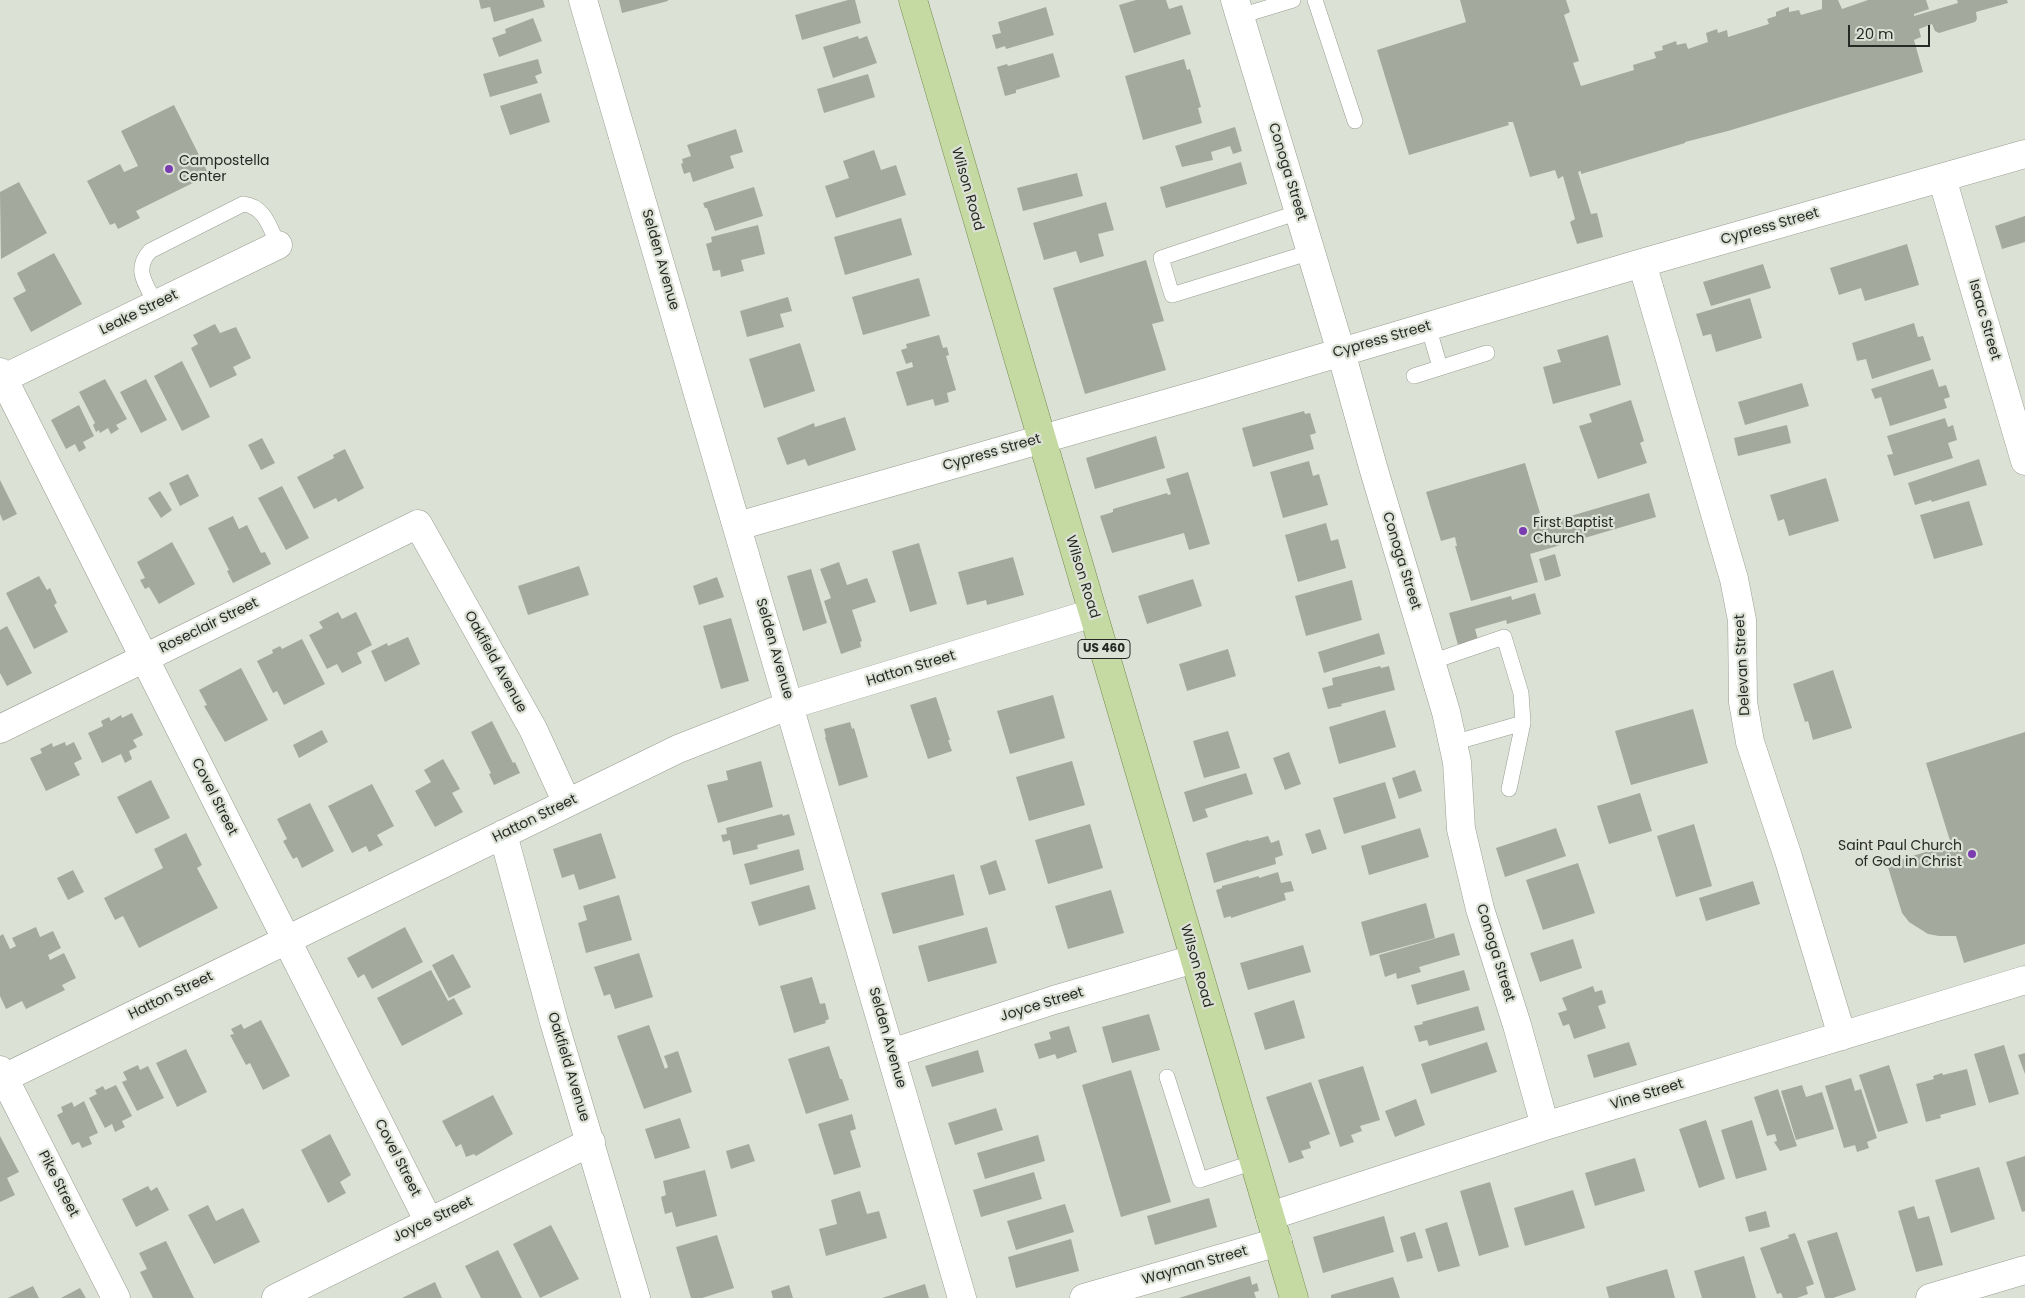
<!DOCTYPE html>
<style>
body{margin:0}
#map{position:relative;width:2025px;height:1298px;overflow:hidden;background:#dce1d5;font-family:Poppins,sans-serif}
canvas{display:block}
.scale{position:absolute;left:1848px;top:25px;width:82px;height:22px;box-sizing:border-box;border:2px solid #272924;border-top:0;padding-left:6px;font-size:15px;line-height:18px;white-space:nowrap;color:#272924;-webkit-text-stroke:4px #dce1d5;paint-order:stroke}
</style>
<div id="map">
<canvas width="2025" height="1298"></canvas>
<div class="scale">20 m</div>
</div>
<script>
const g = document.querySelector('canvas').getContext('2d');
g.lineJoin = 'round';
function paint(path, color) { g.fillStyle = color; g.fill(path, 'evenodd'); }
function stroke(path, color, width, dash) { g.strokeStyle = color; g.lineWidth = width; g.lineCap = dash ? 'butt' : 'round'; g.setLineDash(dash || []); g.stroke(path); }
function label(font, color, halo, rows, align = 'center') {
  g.font = font + ' Poppins,sans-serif'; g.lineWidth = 4.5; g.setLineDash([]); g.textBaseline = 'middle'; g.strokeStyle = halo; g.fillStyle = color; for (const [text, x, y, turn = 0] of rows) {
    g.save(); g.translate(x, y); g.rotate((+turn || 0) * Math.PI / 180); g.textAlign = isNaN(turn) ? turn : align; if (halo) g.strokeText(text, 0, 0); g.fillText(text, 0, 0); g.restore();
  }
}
paint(new Path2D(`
 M479,0H543L545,7L494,22L490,7L481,9Z
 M619,0H668V1L622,13Z
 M848,0H855L861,23L802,40L795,15Z
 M1136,0H1166L1169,9L1182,5L1191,34L1134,53L1119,5Z
 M1460,0H1566L1570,12L1564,15L1579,61L1573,63L1581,86L1634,70L1633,65L1656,58L1654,52L1663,50L1662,46L1676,41L1677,45L1686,43L1688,49L1708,42L1706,33L1717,29L1718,33L1727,30L1728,37L1769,24L1767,19L1776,16V12L1789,7V12L1799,10L1801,15L1822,9V0H1838L1842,9L1868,0H1926L1929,9L1914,14V16L1958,3L1957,0H2007L2008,3L1976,12L1977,19L1975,22L1939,33L1935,31L1932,24L1919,29L1921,37L1914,40L1923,72L1728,131L1685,142V143L1581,174V171L1578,172L1591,214L1597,213L1603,237L1577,244L1570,222L1575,219L1563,176L1558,179L1555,170L1530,177L1513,122H1508L1509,125L1409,155L1377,50L1466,22Z
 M1046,7L1054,35L1006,49L1005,46L996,49L992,35L1001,33L998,22Z
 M533,18L542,41L499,57L492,38L506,33L505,29Z
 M858,36L859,39L867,36L877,63L833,78L823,47Z
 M1053,53L1060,77L1016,90V93L1005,96L997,67L1007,64L1008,66Z
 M538,59L542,73L535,76L538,83L490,97L483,74Z
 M1184,59L1187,70L1190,69L1201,107L1198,108L1202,123L1143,140L1125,76Z
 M868,74L875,97L824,113L817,89Z
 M541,93L550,122L510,135L500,106Z
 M174,105L209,175L136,211L140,218L118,229L115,223L110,225L87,181L120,164L124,172L138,166L121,131Z
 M1235,127L1242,151L1233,154L1230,146L1211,152L1213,160L1182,167L1175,146Z
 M736,129L743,152L730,156L734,168L693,182L690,172L684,174L681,164L683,163L682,159L691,156L687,145Z
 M874,150L881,170L896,165L906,195L836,218L825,186L849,178L843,161Z
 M1241,162L1247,184L1166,208L1160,187Z
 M1077,173L1083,196L1023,211L1017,188Z
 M19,182L47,233L1,259L0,192Z
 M754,187L763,216L715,231L707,208H705L703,203Z
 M1106,202L1114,230L1098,234L1104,256L1080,263L1076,251L1044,260L1033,223Z
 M2025,216V242L2002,249L1995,226Z
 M901,218L912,255L845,275L834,237Z
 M758,225L765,254L741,260L744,271L721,277L720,270L713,271L706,244L712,242L711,237Z
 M1907,244L1919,285L1865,301L1861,288L1839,295L1830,268Z
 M54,253L82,304L31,332L13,298L26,291L17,273Z
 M1146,260L1164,321L1152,324L1166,370L1085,394L1053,288Z
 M1763,264L1771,288L1711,306L1703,282Z
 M919,278L930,316L863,335L852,297Z
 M788,297L792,311L780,314L784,327L747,337L740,311Z
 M1750,298L1762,338L1716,352L1711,334L1703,336L1696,314Z
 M1914,323L1918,337L1923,336L1931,360L1872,379L1866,359L1857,361L1852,343Z
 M215,324L220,333L236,327L251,358L233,367L237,375L210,388L191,348L198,344L193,335Z
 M939,335L943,348L947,347L949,355L946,356L956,390L947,393L949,402L935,406L933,399L907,406L896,372L913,367L912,362L906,364L901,350L907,348L906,344Z
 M1608,335L1621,385L1553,404L1543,367L1561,362L1557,350Z
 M800,343L815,391L764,408L749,359Z
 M182,361L210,417L182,431L154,376Z
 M1933,369L1939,387L1946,385L1950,397L1944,399L1947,408L1890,426L1881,397L1875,399L1871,389Z
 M105,379L127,419L116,425L119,429L111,434L108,428L100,433L99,430L96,432L93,425L95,423L79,392Z
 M146,379L167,420L141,433L120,392Z
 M1802,383L1809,406L1745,425L1738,402Z
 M1631,400L1644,441L1640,443L1647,463L1598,479L1579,426L1592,422L1589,414Z
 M79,405L94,436L83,442L86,448L79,452L75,444L66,449L51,420Z
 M1304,411L1305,414L1310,413L1316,433L1310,435L1314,449L1253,467L1242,428Z
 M845,417L856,450L808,466L805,459L787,465L777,438L814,423L815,427Z
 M1945,418L1948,427L1953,425L1957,440L1948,443L1953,458L1894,476L1887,455L1893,454L1887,436Z
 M1787,425L1791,443L1738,456L1734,438Z
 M1156,436L1165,468L1095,489L1086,458Z
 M262,438L275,463L261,470L248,445Z
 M345,449L364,488L338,502L336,498L314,509L297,477L334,458L333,455Z
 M1979,459L1987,485L1932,502L1931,500L1915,505L1908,483Z
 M1309,461L1313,476L1319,474L1328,505L1283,518L1270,472Z
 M1525,463L1540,513L1537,514L1540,525L1649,493L1656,517L1530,554L1538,582L1471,601L1455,546H1457L1455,537L1441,541L1426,492Z
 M1188,472L1210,544L1189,550L1184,533L1112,553L1100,516L1113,512V509L1167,493L1168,495L1171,494L1166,479Z
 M188,474L199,496L180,506L169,483Z
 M1826,478L1839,521L1789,536L1784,519L1778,521L1770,495Z
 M0,480L17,514L3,521L0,514Z
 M282,486L309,538L286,550L258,498Z
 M160,491L172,510L161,518L148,498Z
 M1969,501L1983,545L1934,559L1920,515Z
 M233,516L239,529L247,525L261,553L265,552L271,564L233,583L227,571L229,570L208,528Z
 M1326,523L1331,541L1338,539L1346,568L1298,582L1285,535Z
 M172,542L195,584L159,604L149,587L145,589L140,580L145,578L137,562Z
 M919,543L937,604L910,612L892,551Z
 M1555,554L1561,576L1545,581L1539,559Z
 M1013,557L1024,595L987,605L986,600L967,605L958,572Z
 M839,562L847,585L867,578L876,602L852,610L862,641L860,642L861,647L841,654L824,601L831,598L820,569Z
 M579,566L589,595L528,615L518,586Z
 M811,569L827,623L803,631L787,576Z
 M39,576L47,590L50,588L57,603L54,605L68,632L34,649L6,593Z
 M717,577L724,597L699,605L693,586Z
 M1193,579L1202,606L1147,624L1138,596Z
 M1352,580L1362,620L1306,636L1295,596Z
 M1535,593L1541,614L1507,624L1506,620L1475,629L1478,640L1458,645L1449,613L1511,596L1512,600Z
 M338,612L342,619L356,612L372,645L357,653L362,663L342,673L337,664L327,669L309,635L323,628L319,622Z
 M731,618L749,681L721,689L703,626Z
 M7,626L32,673L7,686L0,673V630Z
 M1379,633L1385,654L1324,673L1318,652Z
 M408,637L420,664L385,682L371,651L387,643L388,646Z
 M302,639L325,684L284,705L277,691L273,693L257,661L273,653L272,650L280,646L282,649Z
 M1228,649L1236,676L1187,691L1179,664Z
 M1380,666L1381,668L1389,666L1395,690L1341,704L1342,706L1328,709L1322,688L1333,685L1332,678Z
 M241,668L268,720L225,742L204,706L207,705L199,690Z
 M1833,670L1852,728L1813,740L1808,721L1805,722L1793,684Z
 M1053,695L1065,738L1010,754L997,711Z
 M936,697L950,740H948L952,751L928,759L910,705Z
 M1693,709L1708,763L1631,785L1615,731Z
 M1385,710L1396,747L1339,764L1329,727Z
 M132,713L143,735L133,740L137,747L129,751L132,759L125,763L121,754L102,763L88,733L103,726L101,721L109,717L111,721L121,715L122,718Z
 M492,721L513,763L515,762L520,773L494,785L489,774L491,773L471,732Z
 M850,722L852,729L854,728L868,777L839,786L825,737H826L824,729Z
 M322,730L328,742L299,758L293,745Z
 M1228,731L1240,768L1204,778L1193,741Z
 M2025,732V944L1964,963L1956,936H1939L1928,934L1909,922L1902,913L1887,864L1951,844L1926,763Z
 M65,742L66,746L74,742L82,759L74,763L80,775L46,791L30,758L42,753L40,749L52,743L53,747Z
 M1289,752L1301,784L1285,790L1273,758Z
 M443,759L460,789L452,793L463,812L435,827L415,791L431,782L424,770Z
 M761,761L773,807L718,823L707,785L728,780L726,771Z
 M1072,761L1085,805L1029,821L1016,777Z
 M1415,770L1422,791L1399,799L1392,778Z
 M1246,773L1253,794L1205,809L1208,817L1193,822L1184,792Z
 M151,780L170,818L136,834L117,797Z
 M1385,782L1396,818L1344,834L1333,798Z
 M372,784L394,826L377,835L383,845L369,852L366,846L352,853L328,806Z
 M1640,793L1652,831L1609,844L1597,806Z
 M310,803L334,851L302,868L297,857L293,859L283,841L287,839L277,819Z
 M782,814L783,816L789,814L795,835L757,845L758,849L733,855L730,840L723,842L721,835L727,834L726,828Z
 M1090,824L1103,868L1048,884L1035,840Z
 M1694,824L1712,886L1676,897L1657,836Z
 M1420,828L1429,857L1369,875L1361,846Z
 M1556,828L1566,856L1505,877L1496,848Z
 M1320,829L1327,849L1312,854L1305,834Z
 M186,833L202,865L197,868L218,908L139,948L123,916L115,920L104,898L163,868L154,849Z
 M601,833L616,878L579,890L574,874L562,878L553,849Z
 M1268,836L1271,843L1279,840L1283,855L1275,858L1276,864L1214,883L1206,853L1248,840L1249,841Z
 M799,849L804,870L750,885L744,864Z
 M996,860L1006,890L989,895L980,866Z
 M1578,863L1595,913L1543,930L1526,880Z
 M73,870L84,892L68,900L57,878Z
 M1278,872L1281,883L1291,881L1294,891L1284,893L1286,900L1231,918V916L1224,918L1216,890L1222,888V886L1259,876V878Z
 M954,874L964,915L893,934L881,893Z
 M1753,881L1760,904L1706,921L1699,898Z
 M809,885L816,909L759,926L751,902Z
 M1111,890L1124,933L1068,949L1055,906Z
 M619,895L632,940L586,953L578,923L587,920L583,906Z
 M1426,903L1435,938L1370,956L1361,922Z
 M36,927L40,937L53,931L61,948L48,955L50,960L64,953L76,978L62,985L65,990L26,1009L22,1001L6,1009L0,996V936L3,934L10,949L16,946L12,938Z
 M405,927L423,962L372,989L364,974L358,978L347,958Z
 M987,927L997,963L928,982L918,946Z
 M1454,933L1460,955L1419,967L1421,972L1397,979L1396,973L1385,977L1379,955Z
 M1573,939L1582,968L1540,982L1530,953Z
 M1303,945L1311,972L1248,990L1240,963Z
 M639,953L653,997L615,1009L610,994L604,996L594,967Z
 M453,954L471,987L449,998L432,965Z
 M431,970L448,1001L454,998L463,1014L402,1046L377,998Z
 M1464,970L1470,990L1417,1005L1411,985Z
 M812,977L820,1004L825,1003L829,1019L825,1021L826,1023L794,1033L780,986Z
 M1593,986L1595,992L1602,990L1606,1003L1598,1006L1606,1028L1574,1039L1569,1024L1563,1026L1558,1013L1567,1010L1562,998Z
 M1294,1000L1305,1038L1265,1050L1254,1013Z
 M1478,1006L1485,1030L1429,1046L1427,1040L1419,1042L1414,1026L1423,1024L1422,1022Z
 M1149,1014L1160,1050L1112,1063L1102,1027Z
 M261,1020L290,1076L263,1090L250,1063L246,1065L230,1035L234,1034L231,1029L241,1024L244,1029Z
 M649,1025L665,1069L668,1067L664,1056L678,1051L692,1092L644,1109L617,1036Z
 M1069,1026L1077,1052L1057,1059L1055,1054L1039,1059L1034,1044L1051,1039L1049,1032Z
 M1487,1042L1497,1072L1431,1094L1421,1064Z
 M1629,1042L1637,1065L1594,1078L1587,1055Z
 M2004,1045L2019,1094L1989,1103L1974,1054Z
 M829,1046L840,1079H842L849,1100L806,1114L788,1059Z
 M186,1049L207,1092L177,1107L156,1063Z
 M978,1050L984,1072L932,1087L925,1066Z
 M2025,1053V1074L2018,1055Z
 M138,1065L140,1070L148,1066L164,1098L137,1111L122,1082L127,1080L123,1072Z
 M1889,1065L1908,1123L1878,1132L1859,1075Z
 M1363,1066L1380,1120L1360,1126L1362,1131L1351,1135L1354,1142L1340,1147L1318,1080Z
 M1967,1069L1976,1105L1940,1115L1941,1118L1926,1122L1916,1084L1934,1079L1933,1076L1942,1073L1943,1075Z
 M1131,1070L1171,1202L1121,1217L1082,1085Z
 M1851,1078L1855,1091L1861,1089L1877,1138L1867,1142L1869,1148L1857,1152L1855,1145L1844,1148L1825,1086Z
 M1311,1082L1330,1134L1309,1142L1311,1148L1301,1151L1304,1158L1289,1163L1266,1097Z
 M116,1085L132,1116L122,1121L125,1127L115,1132L112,1124L105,1128L89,1098L97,1094L95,1090L103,1086L105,1090Z
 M1802,1085L1806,1097L1822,1092L1834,1129L1796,1140L1781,1091Z
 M1778,1089L1797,1146L1780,1151L1774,1142L1777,1141L1775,1134L1767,1136L1754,1097Z
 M493,1095L513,1134L476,1156L474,1154L466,1157L461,1144L456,1147L442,1121Z
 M1416,1099L1425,1125L1395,1137L1385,1111Z
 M84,1101L98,1133L89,1137L92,1144L82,1148L79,1142L72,1145L57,1115L63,1112L61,1107L72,1102L74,1107Z
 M996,1108L1003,1130L955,1145L948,1123Z
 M852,1114L856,1129L850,1131L861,1167L834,1175L818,1124Z
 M680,1118L690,1148L655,1159L645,1129Z
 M1706,1120L1725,1179L1699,1188L1679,1129Z
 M1752,1120L1767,1170L1736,1179L1721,1130Z
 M330,1134L351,1175L340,1182L346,1193L328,1203L301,1150Z
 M1038,1135L1045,1161L985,1179L977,1153Z
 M0,1136L19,1172L7,1178L15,1195L0,1202Z
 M749,1144L755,1161L731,1169L726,1151Z
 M2025,1156V1211L2022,1212L2006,1162Z
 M1635,1158L1645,1191L1595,1206L1585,1173Z
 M1979,1167L1995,1219L1951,1233L1935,1180Z
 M705,1170L717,1216L676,1227L672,1212L665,1214L661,1197L666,1195L663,1181Z
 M1034,1172L1042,1199L981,1217L973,1190Z
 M1490,1182L1509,1247L1479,1256L1460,1191Z
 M148,1186L151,1191L157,1187L169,1210L136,1227L122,1199Z
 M1573,1190L1585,1228L1525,1246L1514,1208Z
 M860,1191L867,1214L879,1211L887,1238L826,1256L819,1229L837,1224L831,1200Z
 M1209,1198L1217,1227L1155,1245L1147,1216Z
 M1065,1204L1074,1232L1016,1250L1007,1221Z
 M208,1205L216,1221L243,1208L260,1242L214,1264L188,1215Z
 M1914,1206L1918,1219L1929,1216L1943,1265L1916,1272L1898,1211Z
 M1766,1211L1770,1227L1749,1232L1745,1217Z
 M1384,1216L1394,1252L1323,1273L1313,1237Z
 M1447,1222L1460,1266L1438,1272L1425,1229Z
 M551,1225L579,1279L540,1298L513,1244Z
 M1415,1232L1423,1258L1407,1262L1400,1237Z
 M1837,1232L1856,1290L1833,1298H1825L1807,1241Z
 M1795,1233L1814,1284L1806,1287L1808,1294L1797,1298H1783L1781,1293L1777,1294L1760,1248L1789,1238L1788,1235Z
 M717,1235L734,1288L702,1298H691L676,1247Z
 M1071,1239L1079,1271L1016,1288L1008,1257Z
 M166,1241L194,1298H153L140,1272L147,1269L139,1253Z
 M498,1250L522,1298H481L465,1266Z
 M1744,1256L1756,1298H1702L1694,1271Z
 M1667,1269L1675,1298H1609L1606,1287Z
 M1250,1276L1252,1285L1257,1283L1259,1291L1254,1292L1256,1298H1179Z
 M1393,1277L1400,1298H1331V1295Z
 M435,1282L442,1298H402Z
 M925,1284L929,1298H882Z
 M789,1285L793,1298H773L771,1291Z
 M33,1286L39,1298H8Z
 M80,1288L86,1298H61Z`), '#a4a99d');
const lane = new Path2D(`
 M1315,0L1355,121
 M1240,16L1293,0
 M1299,212L1161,258L1172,295L1311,252
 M156,304C146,284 133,270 150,251L243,204C265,206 270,228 278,245
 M1428,326L1440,367
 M1414,376L1487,353
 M1431,662L1504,637L1521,693L1523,723L1509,789
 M1453,743L1523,723
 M1167,1077L1200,1180L1254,1162`);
const street = new Path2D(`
 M583,0L962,1298
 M1235,0L1341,352L1373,467L1446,712L1457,762L1461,829L1480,909L1517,1025L1545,1126
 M1942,178L2025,461
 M1642,263L1734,579L1742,620L1743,702L1750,742L1788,857L1842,1036
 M0,372L429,1222
 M0,380L278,245
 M738,526L1207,392L1642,263L2025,154
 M0,729L418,524L533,729L567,803
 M503,834L554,1022L636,1298
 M891,1053L1054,1000L1194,959
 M0,1070L116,1298
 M0,1080L678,749L790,705L1093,613
 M1270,1216L1545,1126L2025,980
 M276,1298L591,1142
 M1084,1298L1278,1242
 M1930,1298L2025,1270`);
const primary = new Path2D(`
 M913,0C1038,433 1168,865 1294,1298`);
stroke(lane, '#989d91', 16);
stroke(street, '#989d91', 29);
stroke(primary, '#748a4e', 29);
stroke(lane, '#fff', 15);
stroke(street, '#fff', 28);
stroke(primary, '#c5d9a3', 28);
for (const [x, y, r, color] of [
 [169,169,5,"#7b3cb1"],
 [1523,531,5,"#7b3cb1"],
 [1972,854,5,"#7b3cb1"]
]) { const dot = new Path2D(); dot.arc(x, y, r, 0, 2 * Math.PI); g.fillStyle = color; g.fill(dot); stroke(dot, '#dce1d5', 2); }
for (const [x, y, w] of [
 [1104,649,52]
]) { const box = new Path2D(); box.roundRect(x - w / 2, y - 9.5, w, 19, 4); g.fillStyle = '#dce1d5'; g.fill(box); stroke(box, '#272924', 1); }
label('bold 12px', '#272924', null, [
 ["US 460",1104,649]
]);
label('14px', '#272924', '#dce1d5', [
 ["Campostella",179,161],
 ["Center",179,177],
 ["First Baptist",1533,523],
 ["Church",1533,539],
 ["Saint Paul Church",1962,846,"right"],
 ["of God in Christ",1962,862,"right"]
], 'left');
label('14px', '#272924', '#dce1d5', [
 ["Conoga Street",1287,172,73],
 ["Wilson Road",967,189,74],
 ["Cypress Street",1770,227,-16],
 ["Selden Avenue",660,260,74],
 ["Leake Street",139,313,-26],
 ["Isaac Street",1984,320,74],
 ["Cypress Street",1382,340,-16],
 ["Cypress Street",992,453,-16],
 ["Conoga Street",1401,561,73],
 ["Wilson Road",1082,577,73],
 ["Roseclair Street",209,626,-26],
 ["Selden Avenue",774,649,74],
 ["Oakfield Avenue",495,662,61],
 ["Delevan Street",1743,665,-93],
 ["Hatton Street",911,669,-17],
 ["Covel Street",214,797,63],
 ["Hatton Street",535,819,-26],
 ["Conoga Street",1495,953,73],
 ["Wilson Road",1196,966,74],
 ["Hatton Street",171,996,-26],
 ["Joyce Street",1042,1005,-17],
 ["Selden Avenue",887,1038,74],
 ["Oakfield Avenue",568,1067,73],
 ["Vine Street",1647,1095,-17],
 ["Covel Street",397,1158,63],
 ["Pike Street",58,1184,63],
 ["Joyce Street",433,1220,-26],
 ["Wayman Street",1195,1266,-16]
]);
</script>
